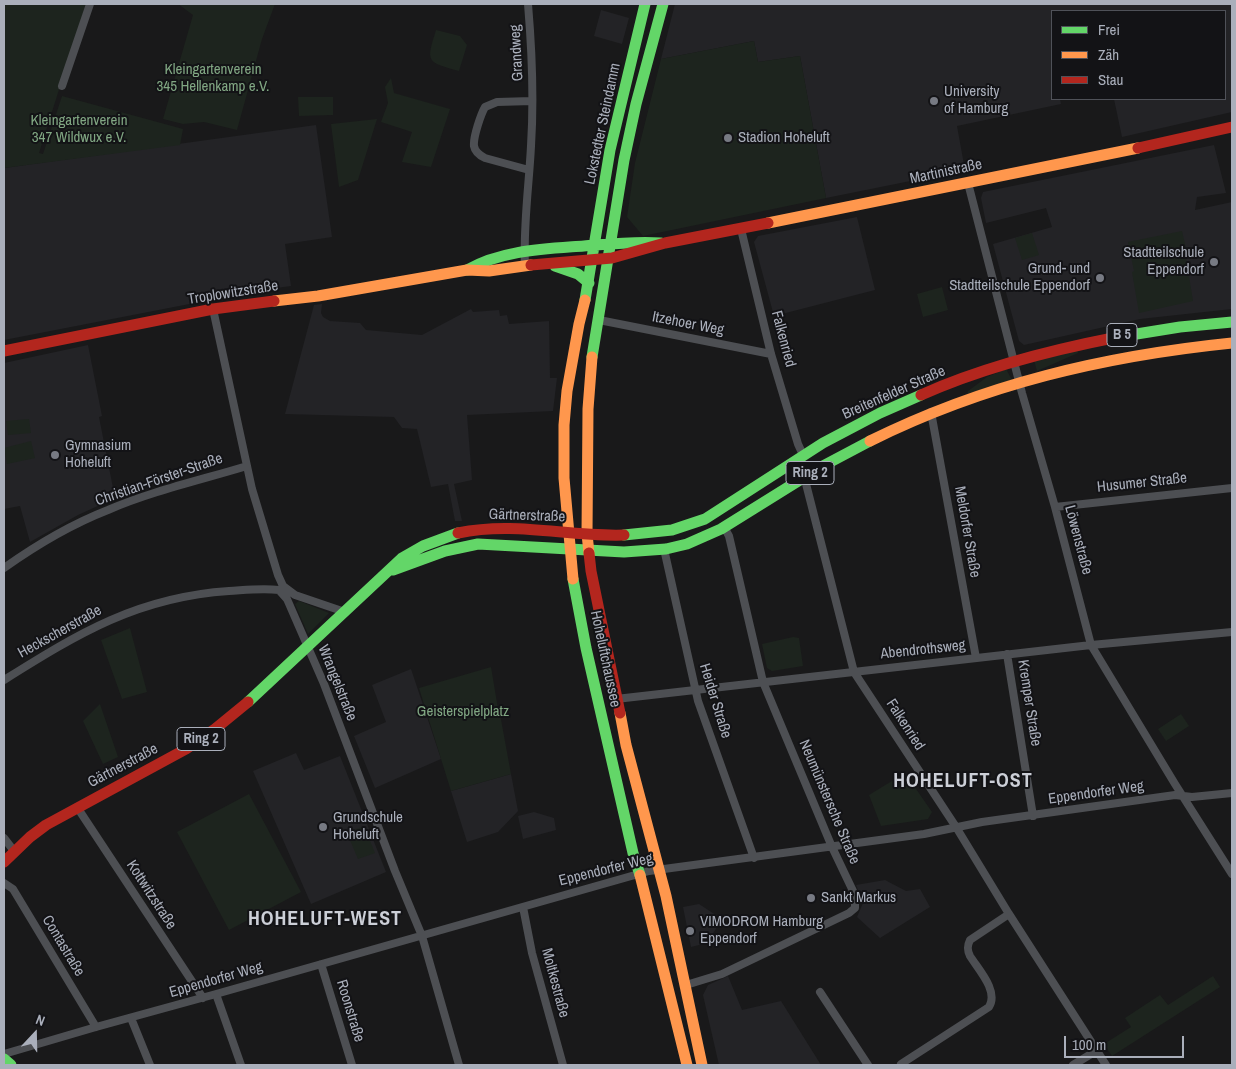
<!DOCTYPE html>
<meta charset="utf-8">
<style>
body{margin:0}
#map{position:relative;width:1236px;height:1069px;overflow:hidden;background:#19191a;font-family:"Archivo Narrow",sans-serif}
canvas{display:block}
.frame{position:absolute;inset:0;border:5px solid #aaafbb;pointer-events:none}
.legend{position:absolute;left:1051px;top:10px;width:175px;height:90px;box-sizing:border-box;background:#131316;border:1px solid #4f5158;margin:0;padding:6px 9px;list-style:none;font-size:15px;color:#aaafbb}
.legend li{display:flex;align-items:center;gap:10px;height:25px}
.legend b{width:25px;border:1px solid #4f5158}
.north{position:absolute;left:10px;top:1009px;width:50px;height:50px;-webkit-text-stroke:4px #131316;paint-order:stroke;rotate:21deg;font-size:14px;font-weight:700;line-height:20px;text-align:center;color:#aaafbb}
.north::after{content:'';display:block;margin:auto;width:18px;height:22px;background:#aaafbb;clip-path:polygon(50% 0,100% 100%,50% 72%,0 100%)}
.scale{position:absolute;left:1064px;top:1036px;width:120px;height:22px;box-sizing:border-box;border:2px solid #aaafbb;border-top:0;padding-left:6px;font-size:15px;line-height:18px;white-space:nowrap;color:#aaafbb;-webkit-text-stroke:4px #131316;paint-order:stroke}
</style>
<div id="map">
<canvas width="1236" height="1069"></canvas>
<div class="frame"></div>
<ul class="legend">
<li><b style="height:6px;background:#63d668"></b>Frei</li>
<li><b style="height:6px;background:#ff974d"></b>Zäh</li>
<li><b style="height:6px;background:#b3261e"></b>Stau</li>
</ul>
<div class="north">N</div>
<div class="scale">100 m</div>
</div>
<script>
const g = document.querySelector('canvas').getContext('2d');
g.lineJoin = 'round';
function paint(path, color) { g.fillStyle = color; g.fill(path, 'evenodd'); }
function stroke(path, color, width, dash) { g.strokeStyle = color; g.lineWidth = width; g.lineCap = dash ? 'butt' : 'round'; g.setLineDash(dash || []); g.stroke(path); }
function label(font, color, halo, rows, align = 'center') {
  g.font = font + ' "Archivo Narrow",sans-serif'; g.lineWidth = 4; g.setLineDash([]); g.textBaseline = 'middle'; g.strokeStyle = halo; g.fillStyle = color; for (const [text, x, y, turn = 0] of rows) {
    g.save(); g.translate(x, y); g.rotate((+turn || 0) * Math.PI / 180); g.textAlign = isNaN(turn) ? turn : align; if (halo) g.strokeText(text, 0, 0); g.fillText(text, 0, 0); g.restore();
  }
}
paint(new Path2D(`
 M675,4H1232V112L1122,137L1114,99H1225V11H1052V99H1060L1061,104L957,126L965,170L826,198L800,56L758,62L754,41L661,59Z
 M601,10L629,18L622,44L594,36Z
 M316,125L332,237L285,244L291,286L218,296L210,300L4,340V168Z
 M1214,145L1226,193L1197,197L1195,210L1232,202V309L1140,319L1024,345L1019,341L993,244L1052,227L1046,208L986,223L981,198L983,192Z
 M857,217L875,290L774,316L754,242L758,236Z
 M322,304L321,313L323,317L330,321L360,323L366,330L422,335L471,309L473,312L499,310L500,316L507,315L509,324L549,321L550,378H557L553,411L467,415L472,480L454,484L462,521H455L448,484L431,487L417,429L402,428L394,417L285,414L314,305Z
 M88,345L102,416L99,417L115,498L78,515L30,542L20,506L4,509V363Z
 M411,669L441,759L375,788L354,736L386,722L372,685Z
 M296,753L304,770L340,756L386,872L311,904L253,771Z
 M511,774L518,811L498,832L467,842L451,791Z
 M534,812L554,818L556,830L523,839L518,816Z
 M885,880L906,891L920,889L930,907L880,938L857,917L863,903L856,885Z
 M699,904L722,919L707,943L691,947L683,907Z
 M728,976L742,1010L781,1001L821,1065H719L703,995L708,985Z`), '#232326');
paint(new Path2D(`
 M4,4H86L39,153L43,154L62,96L183,129L180,145L4,168Z
 M178,4H275L262,39L237,130L204,122L183,124L163,119L193,15Z
 M436,30L460,36L467,45L459,71C426,62 426,62 436,30Z
 M754,41L758,62L800,56L826,198L643,236L627,217L635,163L661,59Z
 M391,78L394,93L450,109L431,167L402,162L412,132L381,122L388,103L385,87Z
 M298,97H333V115L299,116Z
 M377,119L358,180L339,187L331,124Z
 M1182,231L1188,257L1186,258L1193,301L1139,313L1132,272L1134,271L1128,242Z
 M1032,233L1039,255L1022,260L1015,238Z
 M942,287L948,310L923,317L917,294Z
 M1077,349L1078,353L1037,371L1034,360Z
 M1006,369L1012,380L967,394L968,391L987,377Z
 M29,419L31,433L8,435L6,421Z
 M31,441L35,458L7,464L4,448Z
 M299,601L329,613L308,634L295,604Z
 M130,628L147,692L122,699L101,640Z
 M793,637L799,638L803,666L772,671L767,668L762,644Z
 M491,667L498,709H501V713L500,714L511,774L451,791L419,688Z
 M100,704L118,757L103,764L83,721Z
 M1181,714L1189,726L1166,741L1158,729Z
 M905,773L932,812L928,819L881,826L869,795Z
 M249,794L301,892L229,930L177,832Z
 M364,826L375,853L358,859L347,833Z
 M1213,976L1220,987L1112,1056L1104,1044L1131,1027L1125,1018L1160,995L1168,1005Z`), '#1d241e');
stroke(new Path2D(`
 M62,86L90,4
 M529,170L485,158C479,155 475,152 474,146C473,137 481,114 485,107L497,102L532,101
 M968,183L1022,393L1055,507L1091,645L1175,784L1232,874
 M741,229L771,354L798,444L803,455
 M525,266C523,226 529,186 531,146C534,99 532,51 528,4
 M213,309L252,489L278,575L283,586
 M599,320L771,354
 M931,412L976,658
 M804,476L854,672L956,827L1009,914L1106,1065
 M1055,507L1232,488
 M664,549L698,701L754,858
 M4,568C35,546 72,524 108,510C152,491 201,480 247,466
 M283,586L295,595L342,611
 M279,590L287,599L324,684L395,871L422,936L459,1065
 M1007,654L1033,816
 M4,680C79,633 138,597 229,591C246,590 262,588 279,590
 M616,699L1091,645L1232,632
 M77,807L203,998
 M4,838L14,851
 M4,883L13,889L96,1027
 M523,907L532,953L563,1065
 M321,964L352,1065
 M686,985L722,974L849,913L855,908V900L853,891L832,847L763,682L729,536L724,527
 M820,992L868,1065
 M216,994L241,1065
 M131,1018L150,1065
 M4,1054L96,1027L216,994L649,871L924,834L982,822L1175,795L1192,797L1232,793
 M901,1064L989,1007C999,991 978,969 970,956C967,950 967,946 970,940L1009,914
 M1073,1065L1096,1051`), '#4d4f53', 8);
stroke(new Path2D(`
 M555,266L578,274L589,283
 M467,270C502,250 544,249 584,246C609,244 635,241 661,243
 M585,300L610,150L645,4
 M1118,337L1180,327L1232,322
 M592,357L624,160L636,104L663,4
 M624,535L672,530L705,519L823,443L880,413L921,395
 M393,570L445,551L478,544L624,552L666,549L687,544L721,529L819,468L870,441
 M573,579L586,648L633,853L640,875
 M248,702L402,558L423,546L458,533
 M4,1059L11,1065`), '#63d668', 11);
stroke(new Path2D(`
 M768,223L1138,148
 M274,301L318,296L467,270L489,271L531,265
 M870,441C985,384 1104,356 1232,343
 M589,553L587,534L588,409L592,357
 M573,579L564,478V425L567,391L579,324L585,300
 M620,713L626,745L666,896L702,1065
 M640,875L687,1065`), '#ff974d', 11);
stroke(new Path2D(`
 M1138,148L1232,127
 M531,265L612,258L665,243L768,223
 M4,351L213,309L274,301
 M921,395C983,367 1051,350 1118,337
 M458,533C516,521 567,537 624,535
 M589,553L591,571L620,713
 M4,862L30,837L46,825L186,749L215,729L248,702`), '#b3261e', 11);
for (const [x, y, r, color] of [
 [934,101,5,"#777a83"],
 [728,138,5,"#777a83"],
 [1214,262,5,"#777a83"],
 [1100,278,5,"#777a83"],
 [55,455,5,"#777a83"],
 [323,827,5,"#777a83"],
 [811,898,5,"#777a83"],
 [690,931,5,"#777a83"]
]) { const dot = new Path2D(); dot.arc(x, y, r, 0, 2 * Math.PI); g.fillStyle = color; g.fill(dot); stroke(dot, '#131316', 2); }
for (const [x, y, w] of [
 [1122,335,30],
 [810,473,48],
 [201,739,48]
]) { const box = new Path2D(); box.roundRect(x - w / 2, y - 11.5, w, 23, 4); g.fillStyle = '#131316'; g.fill(box); stroke(box, '#aaafbb', 1); }
label('bold 14px', '#aaafbb', null, [
 ["B 5",1122,335],
 ["Ring 2",810,473],
 ["Ring 2",201,739]
]);
label('15px', '#aaafbb', '#131316', [
 ["Grandweg",517,53,-93],
 ["Lokstedter Steindamm",603,124,-78],
 ["Martinistraße",946,172,-12],
 ["Troplowitzstraße",233,293,-9],
 ["Itzehoer Weg",688,324,11],
 ["Falkenried",783,339,75],
 ["Breitenfelder Straße",894,393,-24],
 ["Christian-Förster-Straße",159,480,-19],
 ["Husumer Straße",1142,483,-6],
 ["Gärtnerstraße",527,516,2],
 ["Meldorfer Straße",967,532,80],
 ["Löwenstraße",1078,540,75],
 ["Heckscherstraße",60,632,-29],
 ["Abendrothsweg",923,650,-6],
 ["Hoheluftchaussee",605,659,78],
 ["Wrangelstraße",337,683,68],
 ["Heider Straße",715,701,73],
 ["Kremper Straße",1029,703,81],
 ["Falkenried",905,725,57],
 ["Gärtnerstraße",123,766,-28],
 ["Eppendorfer Weg",1096,793,-8],
 ["Neumünstersche Straße",829,802,67],
 ["Eppendorfer Weg",606,870,-14],
 ["Kottwitzstraße",151,895,57],
 ["Contastraße",63,946,59],
 ["Eppendorfer Weg",216,980,-16],
 ["Moltkestraße",555,983,75],
 ["Roonstraße",350,1011,73]
]);
label('15px', '#81a783', '#131316', [
 ["Kleingartenverein",213,70],
 ["345 Hellenkamp e.V.",213,87],
 ["Kleingartenverein",79,121],
 ["347 Wildwux e.V.",79,138],
 ["Geisterspielplatz",463,712]
]);
label('15px', '#aaafbb', '#131316', [
 ["University",944,92],
 ["of Hamburg",944,109],
 ["Stadion Hoheluft",738,138],
 ["Stadtteilschule",1204,253,"right"],
 ["Eppendorf",1204,270,"right"],
 ["Grund- und",1090,269,"right"],
 ["Stadtteilschule Eppendorf",1090,286,"right"],
 ["Gymnasium",65,446],
 ["Hoheluft",65,463],
 ["Grundschule",333,818],
 ["Hoheluft",333,835],
 ["Sankt Markus",821,898],
 ["VIMODROM Hamburg",700,922],
 ["Eppendorf",700,939]
], 'left');
g.letterSpacing = '1px';
label('bold 20px', '#cccfd7', '#131316', [
 ["HOHELUFT-OST",963,782],
 ["HOHELUFT-WEST",325,920]
]);
g.letterSpacing = '0px';
</script>
